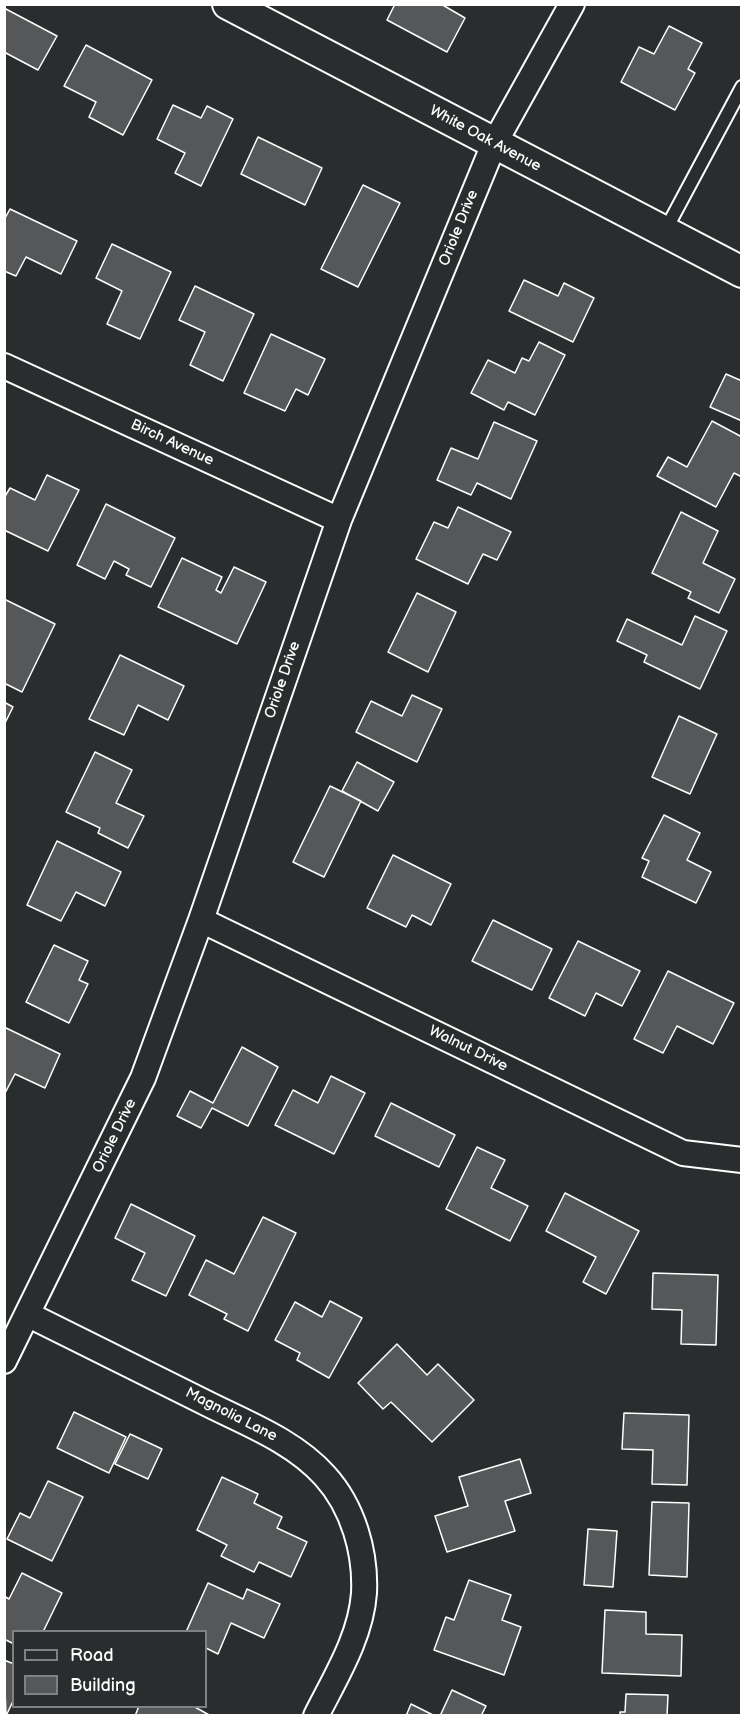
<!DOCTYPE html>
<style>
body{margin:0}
#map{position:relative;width:746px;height:1720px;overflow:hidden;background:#2a2d2e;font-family:"Balsamiq Sans",sans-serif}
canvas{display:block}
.frame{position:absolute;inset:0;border:6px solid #fff;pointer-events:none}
.legend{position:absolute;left:12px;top:1630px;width:195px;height:78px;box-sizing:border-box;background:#2a2d2e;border:2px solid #7f8182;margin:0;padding:8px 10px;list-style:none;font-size:18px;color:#fff}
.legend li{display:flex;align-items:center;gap:12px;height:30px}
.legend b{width:30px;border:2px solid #7f8182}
</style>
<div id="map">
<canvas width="746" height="1720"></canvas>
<div class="frame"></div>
<ul class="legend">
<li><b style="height:8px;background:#2a2d2e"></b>Road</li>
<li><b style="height:16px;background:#555758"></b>Building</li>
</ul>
</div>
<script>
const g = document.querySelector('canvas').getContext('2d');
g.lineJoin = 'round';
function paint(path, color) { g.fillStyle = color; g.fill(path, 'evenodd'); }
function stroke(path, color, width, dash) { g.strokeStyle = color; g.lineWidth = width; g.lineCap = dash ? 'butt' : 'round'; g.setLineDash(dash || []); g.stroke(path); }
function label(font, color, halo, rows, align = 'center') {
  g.font = font + ' "Balsamiq Sans",sans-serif'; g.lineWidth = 4.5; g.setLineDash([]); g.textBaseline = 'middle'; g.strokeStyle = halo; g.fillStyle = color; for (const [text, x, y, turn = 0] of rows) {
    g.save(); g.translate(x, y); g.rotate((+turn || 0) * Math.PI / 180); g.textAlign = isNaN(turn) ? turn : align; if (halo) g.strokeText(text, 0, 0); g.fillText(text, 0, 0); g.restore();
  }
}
const building = new Path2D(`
 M395,4H441L465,18L447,52L387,20Z
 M4,8L57,36L38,70L4,52Z
 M669,26L702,43L688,69L695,73L675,110L621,82L639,47L654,54Z
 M86,45L152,80L123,135L89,117L96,102L64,86Z
 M173,105L201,118L207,106L233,119L201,186L175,173L185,153L157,139Z
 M258,137L322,168L305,205L241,174Z
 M363,185L400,203L358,287L321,269Z
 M10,209L77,241L61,274L26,257L16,276L4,271V220Z
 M112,244L171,272L140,339L107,324L122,291L96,278Z
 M524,280L558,296L564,283L594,298L573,342L509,311Z
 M195,286L254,314L223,381L190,365L205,332L179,320Z
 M271,334L325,359L308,395L296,389L285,411L244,393Z
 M539,342L565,355L535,415L508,402L504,410L471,393L488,360L515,373L522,358L529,361Z
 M726,374L742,381V421L710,407Z
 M712,421L742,437V477L734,473L716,507L657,476L668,457L687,467Z
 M494,422L537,441L511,499L477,483L471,495L437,480L451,448L478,459Z
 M47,475L79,490L48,551L4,530V498L10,488L35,500Z
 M106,504L175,538L151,587L126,575L129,569L114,561L105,579L77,565Z
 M458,507L511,532L497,560L483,554L468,584L416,559L434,522L448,528Z
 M681,512L718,531L703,563L735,579L719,613L688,598L691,592L652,573Z
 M182,558L222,577L216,590L221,593L234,567L266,582L237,644L158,607Z
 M417,593L456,612L428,672L388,652Z
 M4,599L55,624L22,692L4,683Z
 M695,616L727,631L700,689L644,662L647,655L617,641L627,619L682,645Z
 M120,655L184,686L168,720L138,705L124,735L89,719Z
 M412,695L442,709L417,762L356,732L371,701L402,716Z
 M4,702L13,707L4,725Z
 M679,716L717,734L690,794L652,777Z
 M95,752L132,770L116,803L144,816L128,848L98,833L100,828L66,812Z
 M357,762L394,782L378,811L342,791Z
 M330,786L361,801L324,877L293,862Z
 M664,815L700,833L687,860L711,872L696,903L642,877L649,861L642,858Z
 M57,841L121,872L105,906L76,892L61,921L27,905Z
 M393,855L451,884L431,925L412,915L406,927L367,908Z
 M493,920L552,949L532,990L472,961Z
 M578,941L640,971L622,1006L596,993L585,1016L549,998Z
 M54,945L88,961L79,980L88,984L69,1023L26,1002Z
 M668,971L734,1003L713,1044L677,1026L663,1053L634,1039Z
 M4,1027L60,1054L45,1088L15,1074L4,1095Z
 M242,1047L278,1067L248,1126L212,1108L201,1128L177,1116L190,1091L213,1103Z
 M331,1076L365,1093L334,1154L275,1125L293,1090L318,1103Z
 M391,1103L455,1135L439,1167L375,1136Z
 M477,1147L505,1160L491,1188L528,1206L510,1241L446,1209Z
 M565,1193L639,1231L606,1294L583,1282L596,1257L546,1231Z
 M131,1204L195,1236L166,1296L132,1280L145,1253L115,1238Z
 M263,1217L296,1233L248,1331L224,1319L227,1314L189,1295L206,1260L234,1274Z
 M653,1273L718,1275L716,1345L681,1344L682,1310L652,1309Z
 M330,1301L362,1318L329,1378L297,1360L300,1353L275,1340L295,1302L322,1317Z
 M397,1344L427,1375L438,1364L474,1400L432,1442L391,1402L383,1409L358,1383Z
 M74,1412L126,1437L109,1473L57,1448Z
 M624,1413L689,1415L687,1485L652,1484L653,1450L622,1449Z
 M130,1434L162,1449L148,1479L115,1464Z
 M520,1459L531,1493L505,1501L515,1531L447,1552L435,1516L468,1506L459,1477Z
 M222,1477L258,1494L254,1503L282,1517L277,1528L307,1542L291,1577L259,1562L254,1572L221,1556L227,1545L197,1530Z
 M48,1481L83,1497L52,1561L7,1539L20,1513L30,1518Z
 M652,1502L689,1503L687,1577L649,1575Z
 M588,1529L617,1531L613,1587L584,1585Z
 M22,1573L62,1593L43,1632H14V1644L4,1639V1596L9,1599Z
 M469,1580L511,1595L502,1620L521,1627L504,1675L434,1650L446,1617L454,1620Z
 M208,1583L243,1599L247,1589L280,1604L264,1638L231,1623L218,1654L206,1648V1632H186Z
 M605,1610L646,1612V1634L682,1635L681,1676L602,1673Z
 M4,1660L14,1664V1699L6,1716Z
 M452,1690L486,1706L481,1716H440Z
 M626,1694L668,1695L667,1716H620V1712H625Z
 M411,1704L435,1716H406Z
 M139,1706H193L211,1716H135Z`);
paint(building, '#555758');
stroke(building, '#fff', 1.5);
const service = new Path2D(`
 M665,231L742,87`);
const minor = new Path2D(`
 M4,366L339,520
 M201,920L683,1153L742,1160
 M27,1314C85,1343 143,1372 202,1401C243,1422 293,1440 325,1476C353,1507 366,1552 364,1593C361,1637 335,1678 316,1716
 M4,1361L143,1078L201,920L339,520L494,144L572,4`);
const tertiary = new Path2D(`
 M228,4L742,272`);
stroke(service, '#fff', 16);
stroke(minor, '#fff', 28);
stroke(tertiary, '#fff', 34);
stroke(service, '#2a2d2e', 12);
stroke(minor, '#2a2d2e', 24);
stroke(tertiary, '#2a2d2e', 30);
label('15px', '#fff', '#2a2d2e', [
 ["White Oak Avenue",485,139,28],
 ["Oriole Drive",459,228,-68],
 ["Birch Avenue",172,443,25],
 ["Oriole Drive",283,680,-71],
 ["Walnut Drive",468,1049,26],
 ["Oriole Drive",115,1136,-64],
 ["Magnolia Lane",231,1415,27]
]);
</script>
